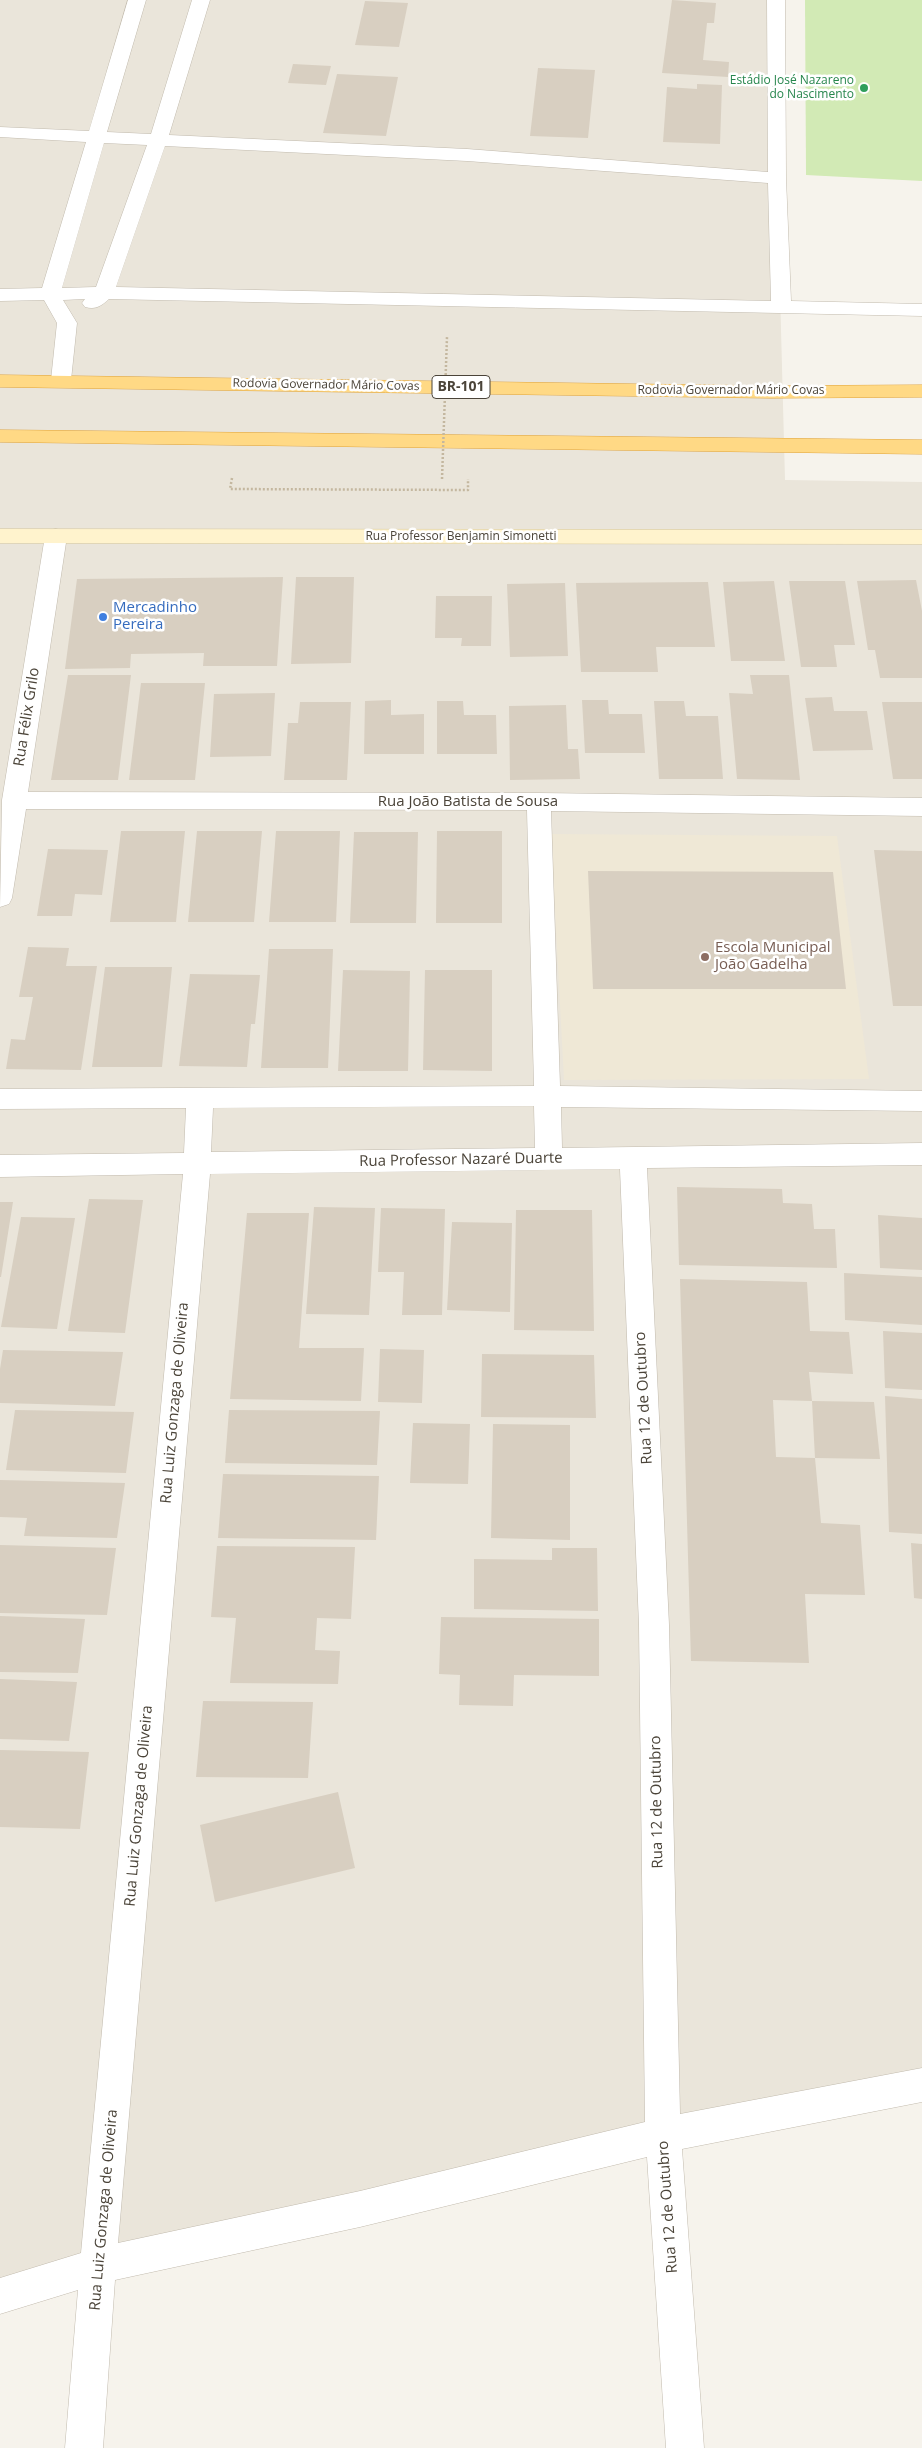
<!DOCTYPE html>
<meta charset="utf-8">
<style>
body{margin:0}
canvas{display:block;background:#f6f3ec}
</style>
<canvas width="922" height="2448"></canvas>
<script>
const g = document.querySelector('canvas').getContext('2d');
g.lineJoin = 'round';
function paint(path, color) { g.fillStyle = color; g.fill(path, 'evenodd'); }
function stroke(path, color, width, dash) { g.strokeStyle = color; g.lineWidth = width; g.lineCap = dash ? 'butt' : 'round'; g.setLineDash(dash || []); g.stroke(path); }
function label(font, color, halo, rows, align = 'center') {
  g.font = font + ' "Open Sans",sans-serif'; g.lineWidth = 5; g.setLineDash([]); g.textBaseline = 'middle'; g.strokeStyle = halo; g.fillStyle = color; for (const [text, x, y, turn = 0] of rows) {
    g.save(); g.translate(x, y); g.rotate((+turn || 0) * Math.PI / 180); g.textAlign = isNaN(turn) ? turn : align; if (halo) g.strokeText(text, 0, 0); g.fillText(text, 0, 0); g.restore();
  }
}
paint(new Path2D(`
 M0,0H776L777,178L785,480L922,482V2085L0,2296Z`), '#eae5da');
paint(new Path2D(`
 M551,834L837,836L869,1079L564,1080Z`), '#efe8d6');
paint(new Path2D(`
 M805,0H922V181L806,175Z`), '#d2eab5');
paint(new Path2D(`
 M672,0L716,3L714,23H707L703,60L729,62L728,77L662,73Z
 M365,1L408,3L399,47L355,45Z
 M293,64L331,66L326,85L288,83Z
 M538,68L595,70L588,138L530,136Z
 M337,74L398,77L386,136L323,133Z
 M697,84L722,85L720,144L663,142L667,87L697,89Z
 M283,577L277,666H203L204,653L131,654L130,668L65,669L77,579Z
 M296,577H354L351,663L291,664Z
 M916,580L922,611V678H880L875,650H868L857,581Z
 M774,581L785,661H731L723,582Z
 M789,581H845L855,645H834L837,667H801Z
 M708,582L715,647H656L658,672H581L576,583Z
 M565,583L568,656L510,657L507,584Z
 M436,596H492L491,646H461L462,638H435Z
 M68,675H131L118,780H51Z
 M750,675H789L800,780L737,779L729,693L753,694Z
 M141,683H205L195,780H129Z
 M275,693L271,756L210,757L214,694Z
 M832,697L834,711H867L873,750L813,751L805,698Z
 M391,700V715L424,714V754H364L365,701Z
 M582,700H608L609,714H642L645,753H585Z
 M437,701H463L464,715H496L497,754H437Z
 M654,701H684L686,716H718L723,779H659Z
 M300,702H351L347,780H284L288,723H298Z
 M882,702H922V779H893Z
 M566,705L568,749H578L580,779L510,780L509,706Z
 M121,831H185L176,922H110Z
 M197,831H262L254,922H188Z
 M276,831H340L336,922H269Z
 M437,831H502V923H436Z
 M354,832H418L416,923H350Z
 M48,849L108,850L102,895L75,894L72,916H37Z
 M874,850L922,851V1006H893Z
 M588,871L833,872L846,989H593Z
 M28,947L69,948L66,966H97L81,1070L6,1069L11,1039L25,1040L33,997H19Z
 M269,949H333L328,1068H261Z
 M105,967H172L162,1067H92Z
 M343,970L410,971L408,1071H338Z
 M425,970H492V1071L423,1070Z
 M190,974L260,975L255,1024H251L247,1067L179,1066Z
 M677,1187L782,1189L783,1203L812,1204L814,1229H835L837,1268L679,1265Z
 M89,1199L143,1200L125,1333L68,1331Z
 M0,1202H13L1,1277H0Z
 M314,1207L375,1208L369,1315L306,1314Z
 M381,1208L445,1209L442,1315H402L404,1272H378Z
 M516,1210H592L594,1331L514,1330Z
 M247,1213H309L299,1348H364L361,1401L230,1399Z
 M878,1215L922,1218V1270L880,1268Z
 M21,1217L75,1218L57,1329L1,1327Z
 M452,1222L512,1223L510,1312L447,1310Z
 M844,1273L922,1277V1325L845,1320Z
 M680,1279L807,1282L810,1331L849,1332L853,1374L809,1372L812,1401L773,1400L776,1457L815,1458L812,1401L874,1402L880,1459L815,1458L821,1523L860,1525L865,1595L805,1594L809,1663L691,1661Z
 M883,1331L922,1333V1390L885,1388Z
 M380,1349L424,1350L422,1403L378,1402Z
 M3,1350L123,1352L115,1406L0,1403V1369Z
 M482,1354L594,1355L596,1418L481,1417Z
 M885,1396L922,1399V1534L889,1532Z
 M15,1410L134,1412L126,1473L6,1470Z
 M229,1410L380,1411L377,1465L225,1463Z
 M413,1423L470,1424L468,1484L410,1483Z
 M493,1424L570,1425V1540L491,1538Z
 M223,1474L379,1476L376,1540L218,1538Z
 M0,1480L125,1483L117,1538L24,1536L27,1518L0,1517Z
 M911,1543L922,1544V1599L914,1598Z
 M0,1545L116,1548L107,1615L0,1613Z
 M217,1546L355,1547L351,1619L317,1618L315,1650L340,1651L338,1684L230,1683L236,1618L211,1617Z
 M552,1548H597L598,1611L474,1609V1559L552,1560Z
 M0,1616L85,1619L78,1673L0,1672Z
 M441,1617L599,1619V1676L514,1675L513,1706L459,1705L460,1675L439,1674Z
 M0,1679L77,1682L69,1741L0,1739Z
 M203,1701L313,1702L308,1778L196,1777Z
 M0,1750L89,1752L80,1829L0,1827Z
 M338,1792L355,1868L215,1902L200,1825Z`), '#d8cfc1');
const minor = new Path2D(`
 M128,0H146L107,132L151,134L192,0H210L169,135L467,149L768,172L767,0H785L786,178L791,301L922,304V316L109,299C101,306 96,310 85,307L82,303L85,299L63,300L77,323L71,380L68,384L61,386L54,384L51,380L57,323L44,300L0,301V289L42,288L86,142L0,137V127L89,131ZM104,143L147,145L96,287L62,288ZM165,146L467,161L768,183L771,301L116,287Z
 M56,529L64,531L67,536L28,792L539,793L922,798V816L551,811L560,1086L922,1091V1111L561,1107L562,1148L922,1143V1165L647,1168L669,1625L680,2114L922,2068V2102L682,2149L704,2448H666L647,2157L360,2227L115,2280L103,2448H65L78,2290L0,2314V2278L81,2253L183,1174L0,1177V1155L184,1153L186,1108L0,1109V1089L534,1086L527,810L26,809L12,898L9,904L0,907L2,800L45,536L48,531ZM534,1106L535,1148L211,1152L213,1108ZM620,1169L639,1625L645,2122L360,2191L118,2243L210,1174Z`);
const secondary = new Path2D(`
 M0,529L922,530V544L0,543Z`);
const trunk = new Path2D(`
 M0,375L771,386L922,385V397L771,398L0,387Z
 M0,430L922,440V454L0,442Z`);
stroke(minor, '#c2bbae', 1);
stroke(secondary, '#d6c79b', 1);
stroke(trunk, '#e0a43c', 1);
stroke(new Path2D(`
 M232,478L230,489L468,490V479`), '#c4b79f', 2.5, [2, 2]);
paint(minor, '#fff');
paint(secondary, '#fff3cd');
paint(trunk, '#ffd985');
stroke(new Path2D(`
 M442,479L447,337`), '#c4b79f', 2.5, [2, 2]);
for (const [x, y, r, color] of [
 [864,88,5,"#2e9e5b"],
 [103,617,5,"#3f7fe0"],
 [705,957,5,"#8d6e63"]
]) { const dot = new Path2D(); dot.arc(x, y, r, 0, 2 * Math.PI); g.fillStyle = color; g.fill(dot); stroke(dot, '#fff', 2); }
label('12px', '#27864d', '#fff', [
 ["Estádio José Nazareno",854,81],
 ["do Nascimento",854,95]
], 'right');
label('12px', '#4b4439', '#fff', [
 ["Rodovia Governador Mário Covas",326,385,1],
 ["Rodovia Governador Mário Covas",731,391],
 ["Rua Professor Benjamin Simonetti",461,537]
]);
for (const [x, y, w] of [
 [461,387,58]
]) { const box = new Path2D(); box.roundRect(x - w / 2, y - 11.5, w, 23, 4); g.fillStyle = '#fff'; g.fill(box); stroke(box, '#4b4439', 1); }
label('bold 14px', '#4b4439', null, [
 ["BR-101",461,387]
]);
label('15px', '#366cbe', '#fff', [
 ["Mercadinho",113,608],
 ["Pereira",113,625]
], 'left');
label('15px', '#4b4439', '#fff', [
 ["Rua Félix Grilo",27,717,-81],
 ["Rua João Batista de Sousa",468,802],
 ["Rua Professor Nazaré Duarte",461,1160,-1],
 ["Rua 12 de Outubro",644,1398,-93],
 ["Rua Luiz Gonzaga de Oliveira",175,1403,-85],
 ["Rua 12 de Outubro",657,1802,-91],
 ["Rua Luiz Gonzaga de Oliveira",139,1806,-85],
 ["Rua 12 de Outubro",668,2207,-94],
 ["Rua Luiz Gonzaga de Oliveira",104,2210,-85]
]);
label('15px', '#785e54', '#fff', [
 ["Escola Municipal",715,948],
 ["João Gadelha",715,965]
], 'left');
</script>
